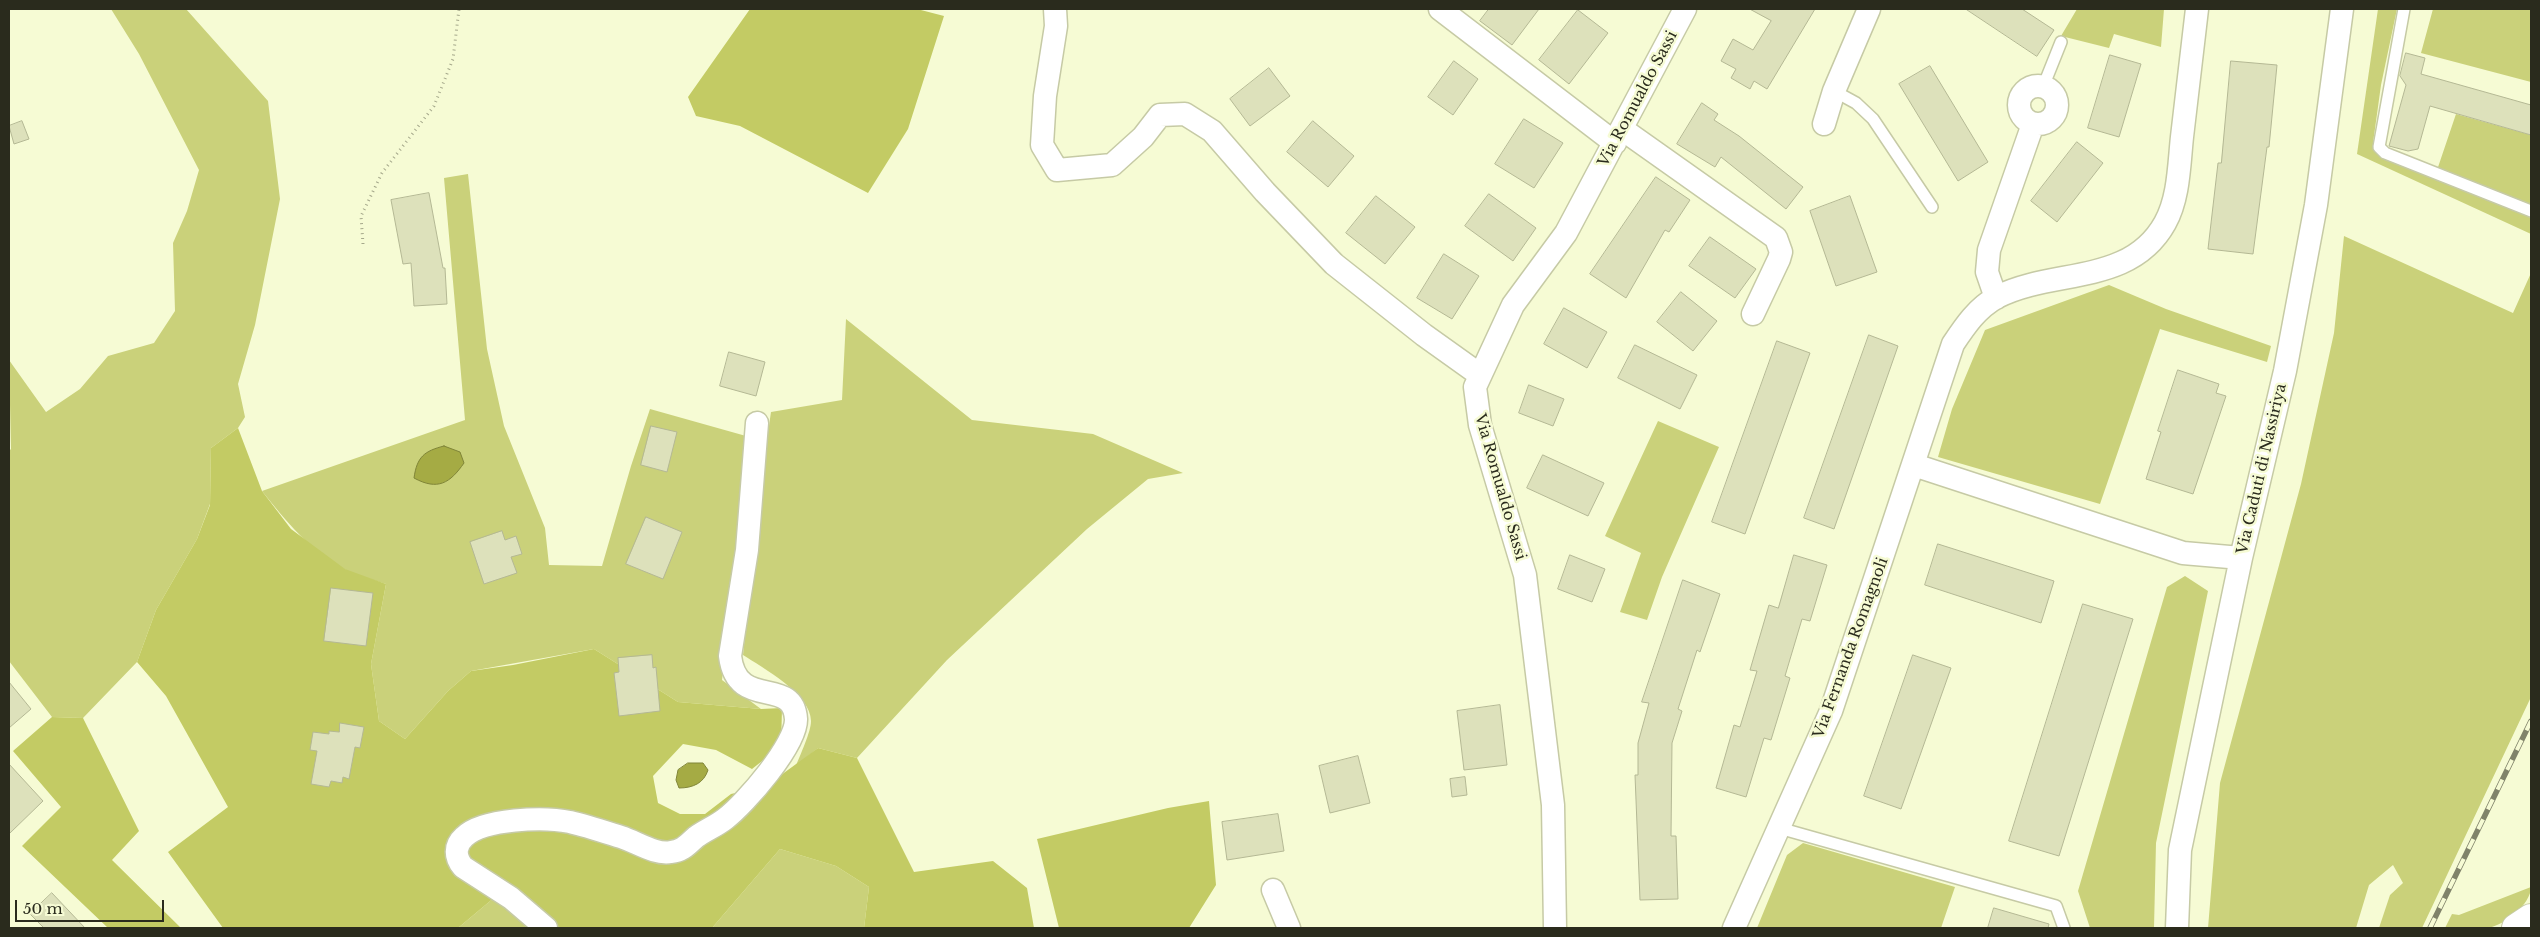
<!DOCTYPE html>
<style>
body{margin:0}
#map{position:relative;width:2540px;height:937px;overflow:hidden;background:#f6fbd4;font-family:"Libre Baskerville",serif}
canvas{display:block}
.frame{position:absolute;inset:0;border:10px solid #2a2b1d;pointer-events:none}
.scale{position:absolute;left:15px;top:900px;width:149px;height:22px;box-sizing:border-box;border:2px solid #2a2b1d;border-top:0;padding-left:6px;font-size:15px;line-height:18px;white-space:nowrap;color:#2a2b1d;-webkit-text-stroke:4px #f6fbd4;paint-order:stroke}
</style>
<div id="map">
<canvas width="2540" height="937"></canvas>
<div class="frame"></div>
<div class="scale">50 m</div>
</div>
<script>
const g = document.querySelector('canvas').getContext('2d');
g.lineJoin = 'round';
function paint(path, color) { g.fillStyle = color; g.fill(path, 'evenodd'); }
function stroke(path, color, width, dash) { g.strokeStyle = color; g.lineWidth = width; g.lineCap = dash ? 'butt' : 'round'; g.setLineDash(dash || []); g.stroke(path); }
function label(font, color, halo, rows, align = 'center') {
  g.font = font + ' "Libre Baskerville",serif'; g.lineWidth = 5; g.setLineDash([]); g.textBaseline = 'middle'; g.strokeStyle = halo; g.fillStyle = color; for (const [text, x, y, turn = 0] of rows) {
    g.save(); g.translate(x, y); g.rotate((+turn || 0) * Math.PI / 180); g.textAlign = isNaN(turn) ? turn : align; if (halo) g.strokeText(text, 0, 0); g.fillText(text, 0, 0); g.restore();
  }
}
paint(new Path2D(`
 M111,9H186L268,101L280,199L255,325L238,384L245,417L238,428L211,448L210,504L197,539L156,610L137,662L83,718L52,717L9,661V451L11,449L9,360L46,412L80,389L108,356L154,343L175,311L173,243L187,211L199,170L139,54Z
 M2077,9H2164L2161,47L2114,34L2109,48L2061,36Z
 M2378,9H2397L2381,85L2373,143L2384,159L2434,179L2456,114L2531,135V234L2357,154Z
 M2433,9H2531V82L2421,53Z
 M468,174L487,349L504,426L545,528L549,565L602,566L631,466L650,409L746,436L737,552L722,680L761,709L678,702L594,649L471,671L448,691L405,739L379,721L371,664L386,584C373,580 359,576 346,570C312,553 285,520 262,491L465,420L444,178Z
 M2344,236L2513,313L2531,273V697L2422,928H2379L2390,895L2403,883L2393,865L2369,885L2356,928H2208L2220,783L2301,484L2334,333Z
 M2109,285L2166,309L2271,346L2267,362L2160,329L2100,504L1938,457L1952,409L1985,330Z
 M846,319L972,420L1093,434L1183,473L1148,479L1087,529L947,660L857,758L818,748L796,766C800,755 811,732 811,721C811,694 763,668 743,655L759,494L771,412L842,400Z
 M1658,421L1719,447L1662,577L1647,620L1620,612L1641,553L1605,536Z
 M2185,576L2208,591L2156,843L2154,928H2090L2078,891L2167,587Z
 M1803,843L1955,887L1941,928H1757L1787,855Z
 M780,849L836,866L869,887L864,928H712Z
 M2531,887C2531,904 2505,925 2488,928C2475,931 2458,928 2445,928L2452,914L2459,915Z
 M495,897L561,927L562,928H458Z`), '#cad17a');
paint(new Path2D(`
 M750,9H917L944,16L908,129L868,193L740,126L696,116L688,97Z
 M238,428L262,491L291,529L345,569L386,584L371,664L379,721L405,739L448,691L471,671L513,665L594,649L678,702L761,709L782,708L781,746L752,769L716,750L683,744L653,776L658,803L680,814H705L731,794L766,786L818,748L857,758L914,872L993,861L1027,888L1034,928H864L869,887L836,866L780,849L712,928H562L495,897L458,928H223L168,852L228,807L166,696L137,662L156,610L197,539L210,505L211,448Z
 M52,717L83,718L139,831L112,860L181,928H108L22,846L61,807L13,751Z
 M1209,801L1216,885L1189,928H1059L1037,839L1168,808Z`), '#c3cb64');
const water = new Path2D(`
 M444,446L460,452L464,463C450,483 438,491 414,478C417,457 424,451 444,446Z
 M688,763H703L708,770C704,783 693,788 679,788L676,780L678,770Z`);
paint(water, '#a5ab44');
stroke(water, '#808538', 1);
const building = new Path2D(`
 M1489,9H1539L1512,45L1480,21Z
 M1750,9H1815L1767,89L1754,81L1750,89L1731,78L1736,69L1721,61L1733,39L1753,50L1771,21Z
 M1966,9H2022L2054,30L2037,56Z
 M1578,10L1608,33L1569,84L1539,60Z
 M2406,53L2425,58L2421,74L2531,105V135L2430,106L2418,149L2408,151L2389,146L2406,85L2400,76Z
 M2110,55L2141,64L2119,137L2088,128Z
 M1454,61L1478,79L1453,115L1428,97Z
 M2231,61L2277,65L2269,147H2267L2253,254L2208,249L2218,163H2221Z
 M1930,66L1988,162L1958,181L1899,84Z
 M1269,68L1290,96L1250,126L1230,99Z
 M1702,103L1718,114L1714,120L1739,136L1803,187L1786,209L1721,157L1715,167L1677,144Z
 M1524,119L1563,143L1534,188L1495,164Z
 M22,121L29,139L14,144L9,126Z
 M1313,121L1354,156L1328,187L1287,152Z
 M2077,142L2103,163L2057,222L2031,201Z
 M1656,177L1690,200L1669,232L1665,230L1626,298L1590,274Z
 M429,193L443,268H445L447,304L414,306L411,263L403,264L391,200Z
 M1489,194L1536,228L1513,261L1465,226Z
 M1376,196L1415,227L1385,264L1346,233Z
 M1850,196L1877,272L1836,286L1810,211Z
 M1710,237L1756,269L1735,298L1689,266Z
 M1444,254L1479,276L1452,319L1417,298Z
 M1681,292L1717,321L1693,351L1657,322Z
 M1564,308L1607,332L1587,368L1544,344Z
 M1869,335L1898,346L1834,529L1804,518Z
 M1777,341L1810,353L1745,534L1712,522Z
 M1635,345L1697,375L1680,409L1618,378Z
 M729,352L765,362L756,396L720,386Z
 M2178,370L2219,384L2216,393L2226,396L2193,494L2146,479L2161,432L2158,431Z
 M1529,385L1564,399L1553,426L1519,413Z
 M651,426L677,432L667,472L641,465Z
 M1543,455L1604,483L1588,516L1527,488Z
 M646,517L682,532L663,579L626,564Z
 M502,531L505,540L516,536L522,554L511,557L517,573L484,584L470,542Z
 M1938,544L2054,581L2041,623L1925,585Z
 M1570,555L1605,569L1592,602L1558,589Z
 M1794,555L1827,565L1810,621L1802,619L1785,676L1790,678L1771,740L1764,738L1746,797L1716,788L1734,725L1740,727L1757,671L1750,670L1769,605L1778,608Z
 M1683,580L1720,594L1700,652L1697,650L1678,709L1682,711L1672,743L1671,836H1676L1678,899L1640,900L1635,775H1638V743L1649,703L1642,702Z
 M331,588L373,593L366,646L324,641Z
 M2083,604L2133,619L2059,856L2009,841Z
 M652,655L653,668L656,667L660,711L619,716L614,673L619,672L618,658Z
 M1913,655L1951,668L1901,809L1864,796Z
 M9,682L31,709L9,728Z
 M1500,705L1507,765L1464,770L1457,711Z
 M340,723L364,727L360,748L355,747L349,779L343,777L342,783L331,781L329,787L311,784L317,751L310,750L313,732L329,734V731L339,732Z
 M1358,756L1370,803L1330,813L1319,766Z
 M9,764L43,801L9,834Z
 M1465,777L1467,795L1452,797L1450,779Z
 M1278,814L1284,851L1227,860L1222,822Z
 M52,893L85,928H44L30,914Z
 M1994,908L2049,924L2048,928H1988Z`);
paint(building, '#dde1bb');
stroke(building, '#b4b894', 1);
const service = new Path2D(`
 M2404,9L2379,147L2385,153L2531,211
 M2043,87L2061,42
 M1834,91L1856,103L1873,119L1932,207
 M1779,828L2056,906L2064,928`);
const minor = new Path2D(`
 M1055,9L1056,26L1045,96L1042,145L1057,170L1112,165L1143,137L1160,115L1185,114L1212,131L1265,192L1334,264L1424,335L1480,375
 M1440,9L1615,143
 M2019 105a19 19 0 1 1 38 0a19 19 0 1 1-38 0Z
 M1824,124L1834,91L1869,9
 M1622,129L1776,238L1781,252L1779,259L1753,314
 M1996,298L1987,272L1989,250L2033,124
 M1914,465L2183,553L2241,558
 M1273,890L1289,928
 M546,928L511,898L463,867C455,857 454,846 464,837C483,818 545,817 570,822C587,826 605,832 621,837C637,842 655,855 671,852C683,851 688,844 696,837C706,830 716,826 725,819C745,804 797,744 796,719C793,675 737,712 730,656L747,550L757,423
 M1555,928L1553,805L1525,575L1480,425L1475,387L1513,305L1566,233L1685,9
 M1734,928L1831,711L1953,344C1965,326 1977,308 1997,297C2054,268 2130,286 2165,223C2179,198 2179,165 2182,137C2187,94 2192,52 2197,9
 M2177,928L2180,850L2241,558L2285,371L2316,205L2342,9`);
const secondary = new Path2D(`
 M2516,928L2531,918`);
stroke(service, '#c6caa5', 14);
stroke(minor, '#c6caa5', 25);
stroke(secondary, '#c6caa5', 30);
stroke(new Path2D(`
 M363,244L361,216L382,173L434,106L453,59L459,9`), '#a5a88b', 3, [1, 4]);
stroke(service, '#fff', 11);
stroke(minor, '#fff', 22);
stroke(secondary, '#fff', 28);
const rail = new Path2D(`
 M2430,928L2531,721`);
stroke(rail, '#80836a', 5.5);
stroke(rail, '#f6fbd4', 4, [11]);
label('15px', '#2a2b1d', '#f6fbd4', [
 ["Via Romualdo Sassi",1638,99,-62],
 ["Via Caduti di Nassiriya",2262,469,-77],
 ["Via Romualdo Sassi",1500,487,74],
 ["Via Fernanda Romagnoli",1851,648,-70]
]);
</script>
